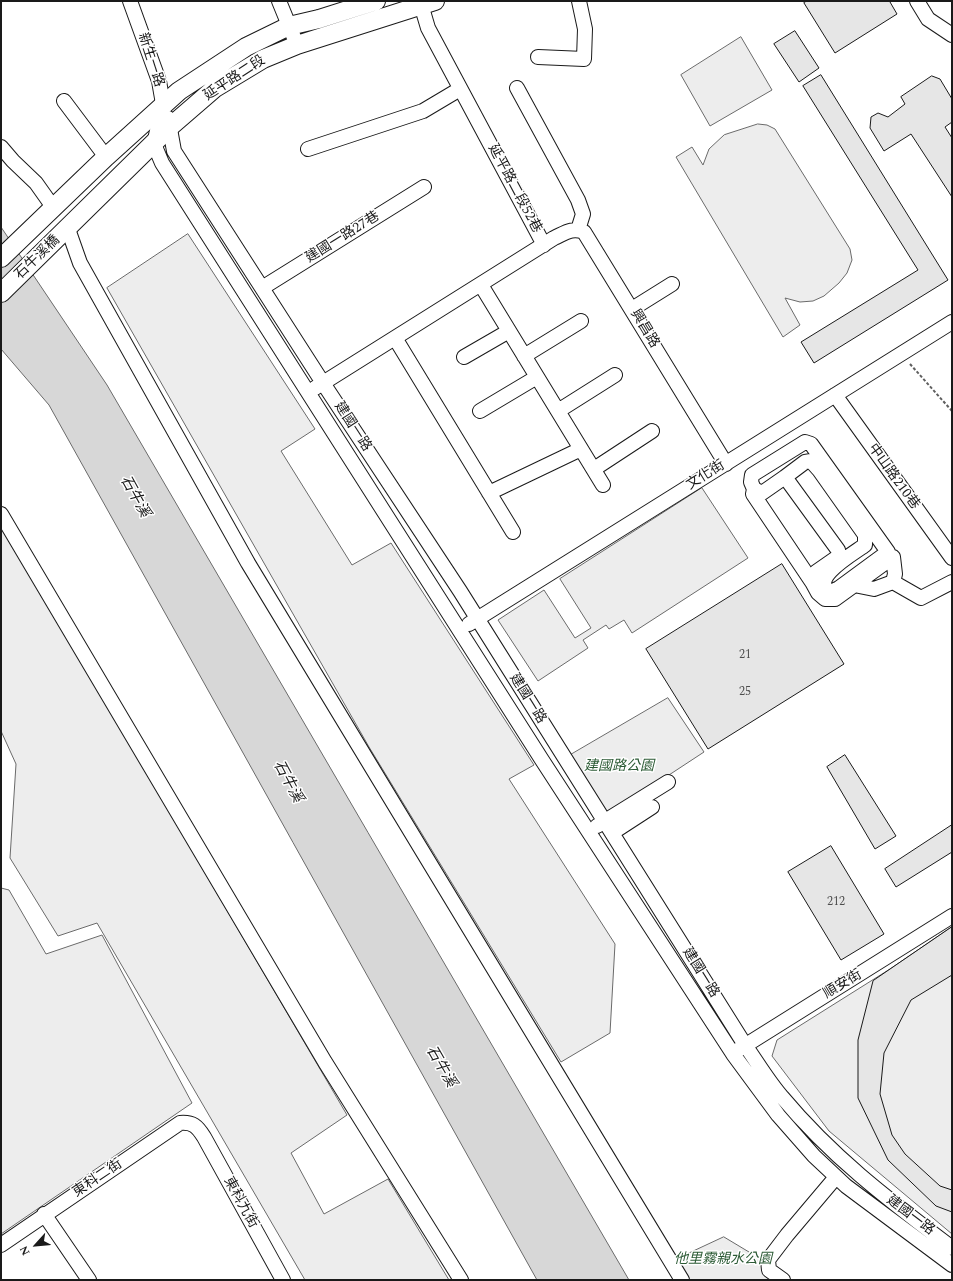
<!DOCTYPE html>
<meta charset="utf-8">
<style>
body{margin:0}
#map{position:relative;width:953px;height:1281px;overflow:hidden;background:#fff;font-family:Spectral,serif}
canvas{display:block}
.frame{position:absolute;inset:0;border:2px solid #1a1a1a;pointer-events:none}
.north{position:absolute;left:16px;top:1225px;width:40px;height:40px;-webkit-text-stroke:3px #fff;paint-order:stroke;rotate:243deg;font-size:11px;font-weight:700;line-height:16px;text-align:center;color:#1a1a1a}
.north::after{content:'';display:block;margin:auto;width:14px;height:18px;background:#1a1a1a;clip-path:polygon(50% 0,100% 100%,50% 72%,0 100%)}
</style>
<div id="map">
<canvas width="953" height="1281"></canvas>
<div class="frame"></div>
<div class="north">N</div>
</div>
<script>
const g = document.querySelector('canvas').getContext('2d');
g.lineJoin = 'round';
function paint(path, color) { g.fillStyle = color; g.fill(path, 'evenodd'); }
function stroke(path, color, width, dash) { g.strokeStyle = color; g.lineWidth = width; g.lineCap = dash ? 'butt' : 'round'; g.setLineDash(dash || []); g.stroke(path); }
function label(font, color, halo, rows, align = 'center') {
  g.font = font + ' Spectral,"Noto Sans TC",serif'; g.lineWidth = 3; g.setLineDash([]); g.textBaseline = 'middle'; g.strokeStyle = halo; g.fillStyle = color; for (const [text, x, y, turn = 0] of rows) {
    g.save(); g.translate(x, y); g.rotate((+turn || 0) * Math.PI / 180); g.textAlign = isNaN(turn) ? turn : align; if (halo) g.strokeText(text, 0, 0); g.fillText(text, 0, 0); g.restore();
  }
}
const built = new Path2D(`
 M741,37L772,90L710,126L681,75Z
 M758,124L767,125L775,129L850,249L852,260L847,273L839,283L824,296L813,301L800,302L785,298L800,325L783,337L676,157L692,147L703,165L709,149L724,135Z
 M188,234L315,429L281,451L352,565L391,543L534,765L509,779L615,944L610,1033L561,1062L369,747L107,288Z
 M702,488L748,558L632,633L624,620L609,629L606,625L583,640L588,648L538,681L498,620L544,590L575,638L591,628L560,579Z
 M1,525L347,1115L291,1153L324,1214L388,1179L449,1280H305L97,923L58,936L10,858L16,764L1,731Z
 M668,698L704,752L608,815L567,757Z
 M1,888L9,890L46,954L102,935L192,1103L1,1234Z
 M952,927V1234L829,1131L772,1056L777,1040L890,969Z
 M724,1237L749,1252L791,1280H689L677,1259Z`);
paint(built, '#ededed');
stroke(built, '#6a6a6a', 1);
const water = new Path2D(`
 M1,227L107,385L629,1280H537L49,405L1,349Z`);
paint(water, '#d7d7d7');
stroke(water, '#6a6a6a', 1);
const building = new Path2D(`
 M807,1H892L890,2L897,14L835,53L804,3Z
 M795,31L819,68L799,82L774,44Z
 M821,75L948,280L814,363L801,342L918,270L803,86Z
 M932,76L940,79L952,99V122L945,127L952,138V197L911,134L884,151L870,128L871,117L878,113L888,117L905,104L901,97Z
 M782,564L844,664L708,749L646,649Z
 M845,755L896,836L875,849L827,767Z
 M952,825V852L896,887L885,869Z
 M831,846L884,934L841,960L788,872Z
 M952,927V975L911,1000L884,1053L880,1094L892,1135L905,1154L940,1186L952,1190V1212L936,1206L888,1160L858,1098V1040L873,981Z`);
paint(building, '#e6e6e6');
stroke(building, '#1a1a1a', 1);
const minor = new Path2D(`
 M130,1L159,81L163,104L154,144L162,163L542,760L733,1054L778,1115L814,1156L846,1186L952,1265
 M279,1L297,45
 M420,1L428,28L544,245
 M917,1L928,19L952,35
 M538,57L584,59L585,29L579,1
 M517,88L578,200L583,214L578,230
 M64,101L106,157
 M168,118L174,151L323,383L460,591L745,1045C757,1062 768,1081 782,1097C833,1158 889,1200 952,1248
 M1,147L13,161L36,183L53,207
 M308,149L423,111L460,89
 M68,229L80,263L248,563L682,1280
 M481,285L603,485
 M262,288L424,187
 M632,309L672,284
 M395,338L513,532
 M524,356L581,321
 M464,357L509,331
 M315,388L554,238C565,233 572,227 584,232L726,464
 M835,395L952,558
 M480,411L537,377
 M558,411L615,375
 M594,469L652,431
 M785,477L805,462L811,461L819,470L865,535V545C856,552 806,580 831,592L839,588L888,552L811,444L805,442L752,475L751,482L754,489L762,493L785,477L838,550L839,556L816,572L812,582L818,593L825,599H835L893,557L895,574L893,582L874,589L854,585
 M754,489L753,494L812,582
 M489,493L581,449
 M1,514L325,1062L461,1280
 M893,582L921,598L952,582
 M469,624L952,322
 M597,826L668,782
 M612,833L652,807
 M738,1050L952,916
 M44,1214L89,1280
 M1,1245L180,1123C193,1122 197,1126 204,1137L283,1280
 M783,1280L769,1270L768,1260L787,1235L836,1177`);
const major = new Path2D(`
 M1,258L106,157L179,91L246,47L289,26L319,19L376,1
 M1,293L171,126L215,88L263,59L297,45L435,1`);
stroke(minor, '#1a1a1a', 16);
stroke(major, '#1a1a1a', 20);
stroke(new Path2D(`
 M910,364L952,411`), '#5f5f5f', 2, [3, 2]);
stroke(minor, '#fff', 14);
stroke(major, '#fff', 18);
label('12px', '#4d4d4d', null, [
 ["21",745,656],
 ["25",745,693],
 ["212",836,903]
]);
label('14px', '#1a1a1a', '#fff', [
 ["新生一路",150,60,72],
 ["延平路二段",235,79,-33],
 ["延平路二段52巷",514,189,62],
 ["建國一路27巷",343,238,-32],
 ["石牛溪橋",38,258,-44],
 ["興昌路",644,329,59],
 ["建國一路",352,427,57],
 ["文化街",706,476,-32],
 ["中山路210巷",893,477,54],
 ["建國一路",527,699,58],
 ["建國一路",700,973,58],
 ["順安街",843,985,-31],
 ["東科二街",98,1179,-34],
 ["東科九街",240,1203,61],
 ["建國一路",910,1216,37]
]);
label('italic 14px', '#2b5a34', '#fff', [
 ["建國路公園",619,767],
 ["他里霧親水公園",723,1260]
]);
label('italic 15px', '#1a1a1a', '#fff', [
 ["石牛溪",134,497,61],
 ["石牛溪",287,782,62],
 ["石牛溪",440,1067,60]
]);
</script>
